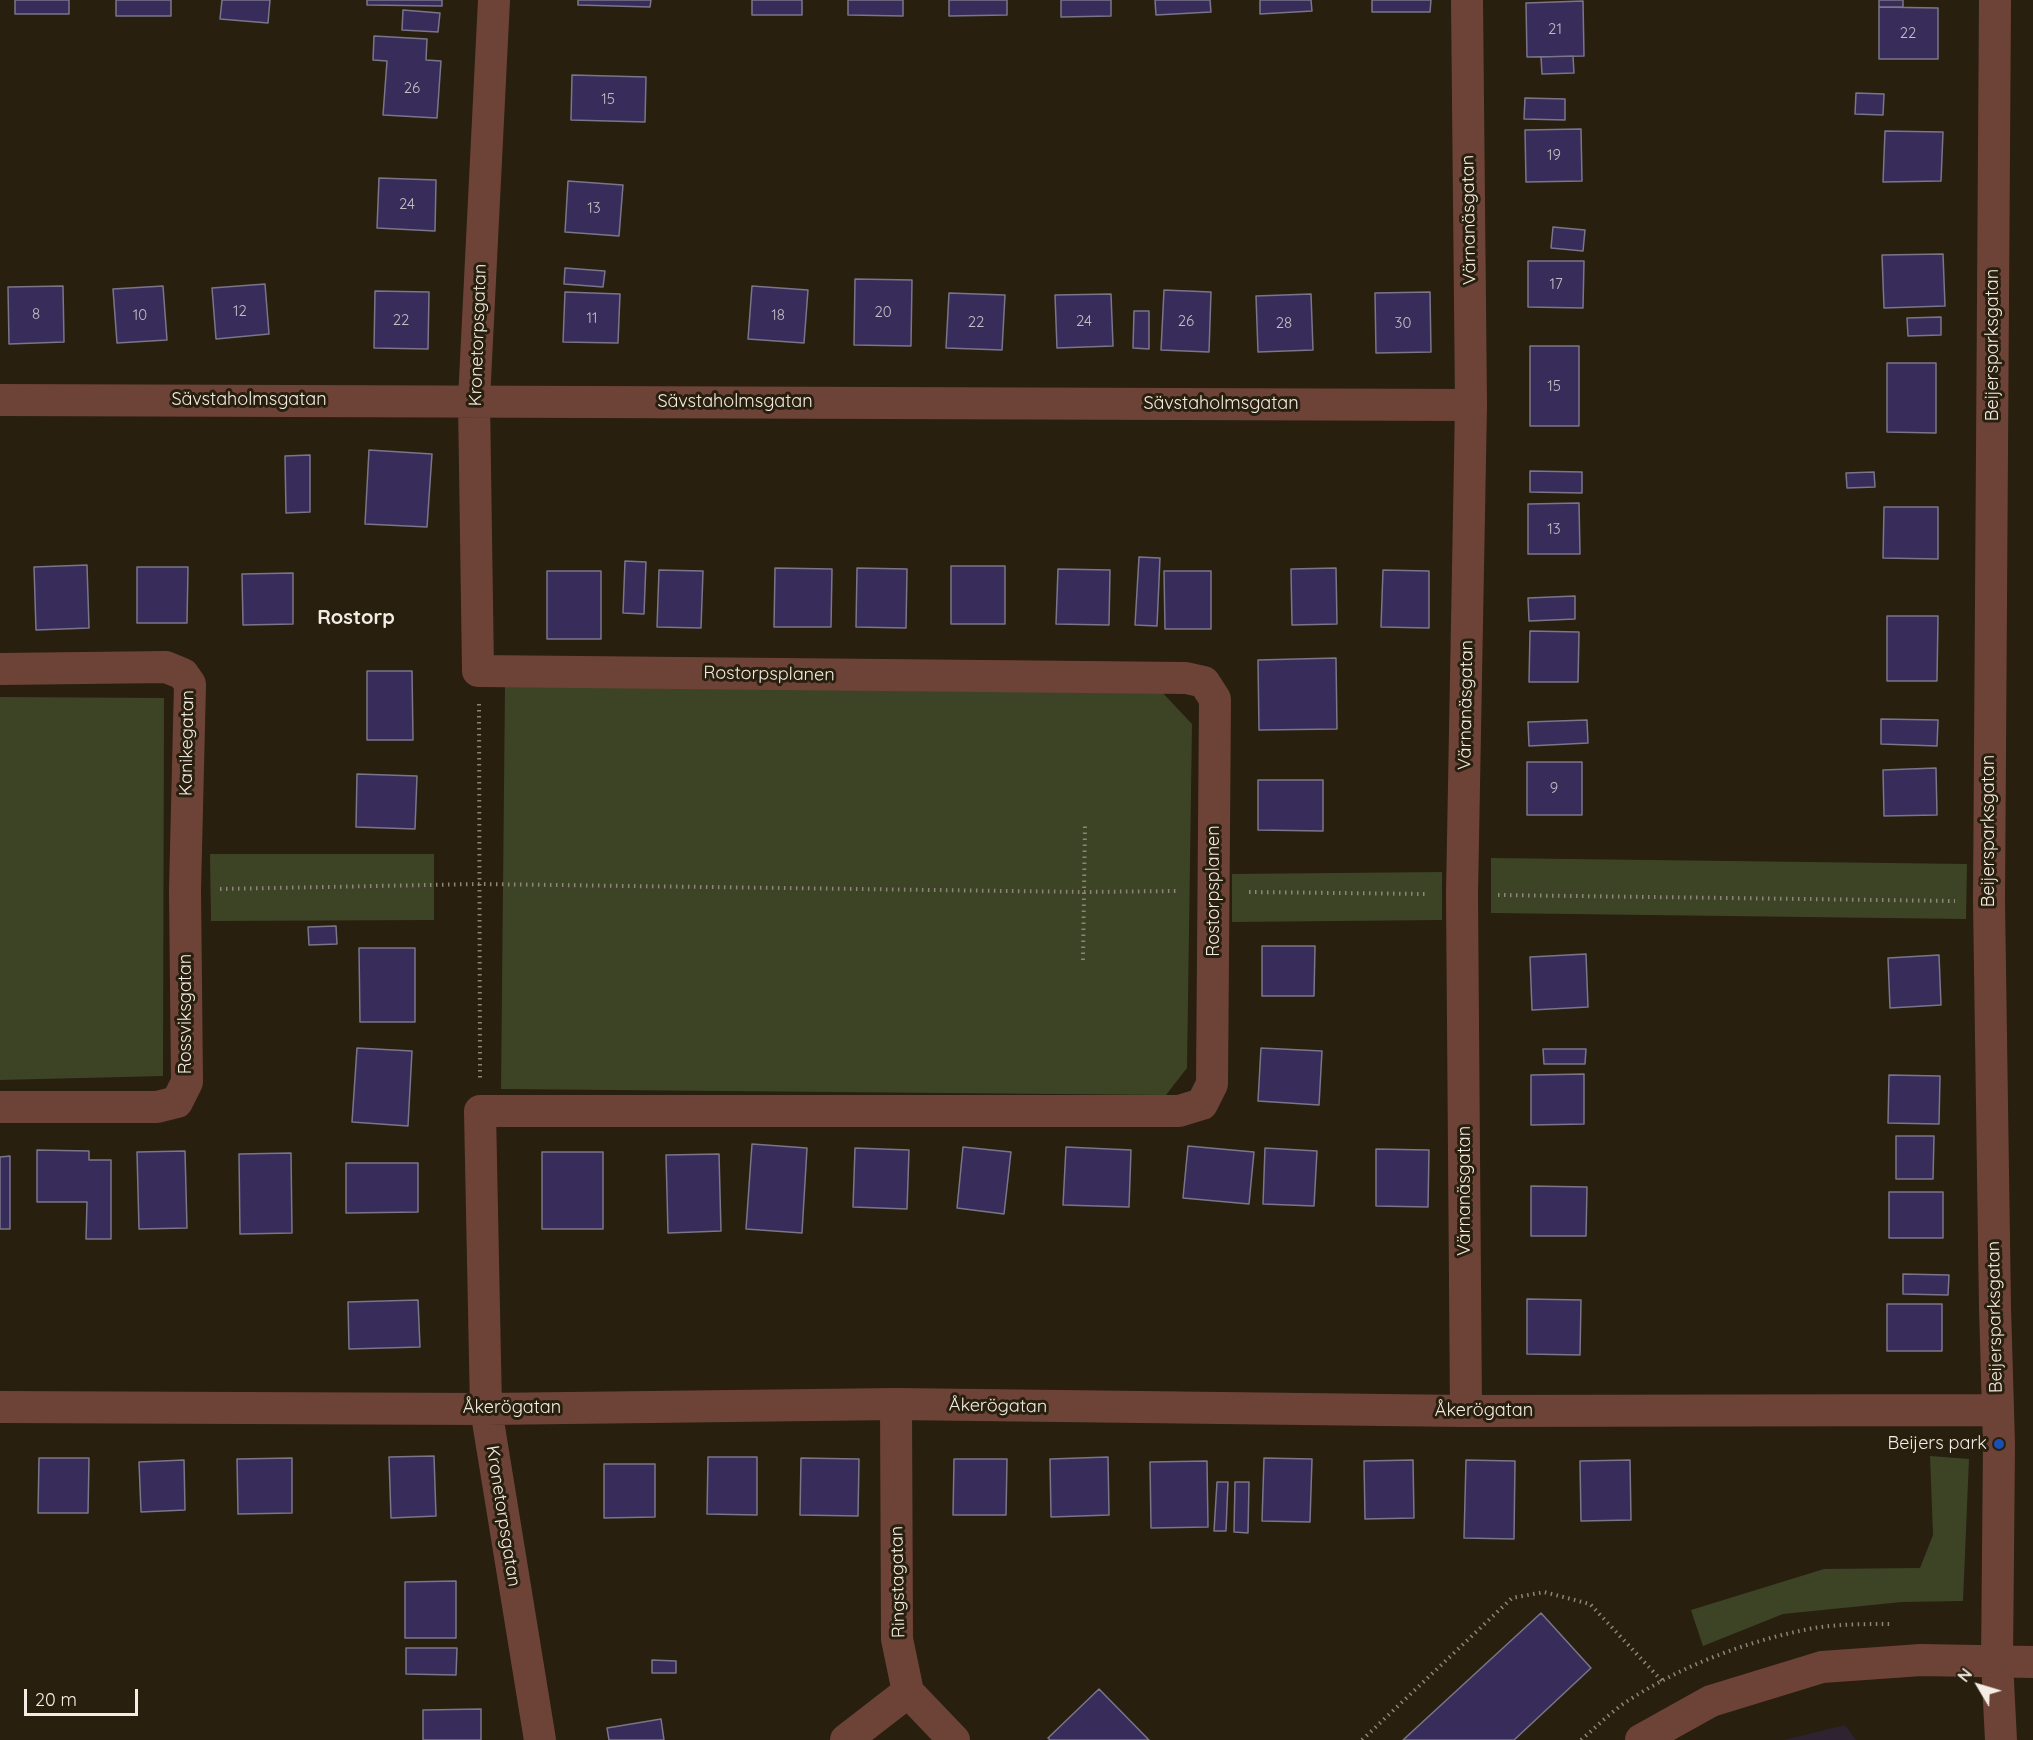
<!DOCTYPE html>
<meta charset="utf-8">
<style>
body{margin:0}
#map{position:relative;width:2033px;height:1740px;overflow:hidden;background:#281f0f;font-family:Quicksand,sans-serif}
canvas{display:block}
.north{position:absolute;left:1949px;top:1656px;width:60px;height:60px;-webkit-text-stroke:4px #281f0f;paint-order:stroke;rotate:308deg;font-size:16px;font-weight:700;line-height:24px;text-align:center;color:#f4ede3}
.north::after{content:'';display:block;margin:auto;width:21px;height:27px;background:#f4ede3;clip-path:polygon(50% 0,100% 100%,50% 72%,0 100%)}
.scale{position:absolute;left:24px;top:1689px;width:114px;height:27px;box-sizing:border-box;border:3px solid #f4ede3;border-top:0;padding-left:8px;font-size:18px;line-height:21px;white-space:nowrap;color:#f4ede3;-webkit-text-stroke:4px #281f0f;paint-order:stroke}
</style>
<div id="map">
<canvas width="2033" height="1740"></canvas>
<div class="north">N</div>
<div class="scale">20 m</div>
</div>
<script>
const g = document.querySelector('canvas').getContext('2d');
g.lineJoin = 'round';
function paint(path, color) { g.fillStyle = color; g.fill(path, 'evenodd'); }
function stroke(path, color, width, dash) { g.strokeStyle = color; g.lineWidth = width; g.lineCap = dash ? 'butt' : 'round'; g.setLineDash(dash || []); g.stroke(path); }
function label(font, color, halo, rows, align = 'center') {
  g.font = font + ' Quicksand,sans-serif'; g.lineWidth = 6; g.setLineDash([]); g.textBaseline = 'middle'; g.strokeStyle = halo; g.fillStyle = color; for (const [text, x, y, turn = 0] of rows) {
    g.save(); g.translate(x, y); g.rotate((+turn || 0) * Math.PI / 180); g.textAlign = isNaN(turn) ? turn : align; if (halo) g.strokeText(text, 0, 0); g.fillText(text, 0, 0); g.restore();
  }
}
paint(new Path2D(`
 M1845,1725L1856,1740H1784Z`), '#2f2331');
paint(new Path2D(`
 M505,686L1160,690L1192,724L1187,1068L1166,1095L501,1089Z
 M0,697L164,698L163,1076L0,1080Z
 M210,854H434V920L211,921Z
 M1491,858L1967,864L1966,919L1491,913Z
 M1442,872V920L1232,922V874Z
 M1930,1456L1969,1459L1963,1601L1902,1602L1783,1614L1703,1646L1691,1610L1824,1569L1920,1568L1933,1535Z`), '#3d4425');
const building = new Path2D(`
 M15,0H69V14H15Z
 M116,0H171V16H116Z
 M222,0H270L268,23L220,19Z
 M367,0H442V6L367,5Z
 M578,0H651L650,7L578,5Z
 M752,0H802V15H752Z
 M848,0H903V16L848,15Z
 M949,0H1007V15L949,16Z
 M1061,0H1111V16L1061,17Z
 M1155,0H1210L1211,12L1156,15Z
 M1260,0H1311L1312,11L1260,14Z
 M1372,0H1431L1430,12H1372Z
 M1879,0H1903V7H1879Z
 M1583,1L1584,56L1527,57L1526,3Z
 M1879,7L1938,8V59H1879Z
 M403,10L440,13L438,32L402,30Z
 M374,36L427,39L426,60L441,61L437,118L383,115L387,61L373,60Z
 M1573,56L1574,73L1542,74L1541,57Z
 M572,75L646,77L645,122L571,120Z
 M1856,93L1884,94L1883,115L1855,114Z
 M1525,98L1565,99V120L1524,119Z
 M1581,129L1582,181L1526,182L1525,130Z
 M1885,131L1943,132L1941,181L1883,182Z
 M379,178L436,180L435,231L377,228Z
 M568,181L623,185L619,236L565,232Z
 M1553,227L1585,230L1583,251L1551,248Z
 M1943,254L1945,306L1884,308L1882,255Z
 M1528,261H1584L1583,308L1528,307Z
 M565,268L605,271L603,287L564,284Z
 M855,279L912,280L911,346L854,345Z
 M265,284L269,334L216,339L212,288Z
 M63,286L64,342L9,344L8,287Z
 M163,286L167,340L117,343L113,289Z
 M752,286L808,290L804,343L748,339Z
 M1164,290L1211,292L1209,352L1161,350Z
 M375,291L429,292L428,349L374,348Z
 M565,292L620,294L618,343L563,342Z
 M1430,292L1431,352L1376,353L1375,293Z
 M949,293L1005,295L1002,350L946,348Z
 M1111,294L1113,346L1057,348L1055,295Z
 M1311,294L1313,350L1258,352L1256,296Z
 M1134,311H1149V349L1133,348Z
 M1941,317V335L1908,336L1907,318Z
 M1530,346H1579V426H1530Z
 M1887,363H1936V433L1887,432Z
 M369,450L432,454L427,527L365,524Z
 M310,455V512L286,513L285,456Z
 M1530,471L1582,472V493L1530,492Z
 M1874,472L1875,487L1847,488L1846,473Z
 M1579,503L1580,554H1528V504Z
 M1884,507H1938V559L1883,558Z
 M1139,557L1160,558L1157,626L1135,625Z
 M625,561L646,562L644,614L623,613Z
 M87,565L89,628L36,630L34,567Z
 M951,566H1005V624H951Z
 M137,567H188L187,623H137Z
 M775,568L832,569L831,627H774Z
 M857,568L907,569L906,628L856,627Z
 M1336,568L1337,624L1292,625L1291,569Z
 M1058,569L1110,570L1109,625L1056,624Z
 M659,570L703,571L701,628L657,627Z
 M1383,570L1429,571V628L1381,627Z
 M547,571H601V639H547Z
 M1164,571H1211V629H1165Z
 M293,573V624L243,625L242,574Z
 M1575,596V619L1529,621L1528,598Z
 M1887,616H1938L1937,681H1887Z
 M1530,631L1579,632L1578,682H1529Z
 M1336,658L1337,729L1259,730L1258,660Z
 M367,671H412L413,740H367Z
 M1881,719L1938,720L1937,746L1881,744Z
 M1587,720L1588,743L1529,746L1528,722Z
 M1527,762H1582V815H1527Z
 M1936,768L1937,815L1884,816L1883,770Z
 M357,774L417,776L415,829L356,827Z
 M1258,780H1323V831L1258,830Z
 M336,926L337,944L309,945L308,927Z
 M1262,946H1315L1314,996H1262Z
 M359,948H415V1022H360Z
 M1586,954L1588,1007L1532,1010L1530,957Z
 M1939,955L1941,1005L1890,1008L1888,958Z
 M357,1048L412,1051L408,1126L352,1122Z
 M1261,1048L1322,1051L1319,1105L1258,1101Z
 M1543,1049H1586L1585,1064H1544Z
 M1584,1074V1124L1531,1125V1075Z
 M1889,1075L1940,1076L1939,1124L1888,1123Z
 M1896,1136H1934L1933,1179H1896Z
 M752,1144L807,1148L802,1233L746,1229Z
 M1188,1146L1254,1152L1249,1204L1183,1198Z
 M963,1147L1011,1152L1004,1214L957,1208Z
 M1066,1147L1131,1150L1129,1207L1063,1205Z
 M855,1148L909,1150L907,1209L853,1207Z
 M1265,1148L1317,1151L1314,1206L1263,1204Z
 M1376,1149L1429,1150L1428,1207L1376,1206Z
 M37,1150L89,1151V1160H111V1239H86L87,1202H37Z
 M185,1151L187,1228L139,1229L137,1152Z
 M542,1152H603V1229H542Z
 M291,1153L292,1233L240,1234L239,1154Z
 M719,1154L721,1231L668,1233L666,1155Z
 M10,1156V1229H0V1157Z
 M346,1163H418V1212L346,1213Z
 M1531,1186L1587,1187L1586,1236H1531Z
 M1889,1192H1943V1238H1889Z
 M1903,1274L1949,1275L1948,1295L1903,1294Z
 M1527,1299L1581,1300L1580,1355L1527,1354Z
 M418,1300L420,1347L349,1349L348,1302Z
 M1887,1304H1942V1351H1887Z
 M434,1456L436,1516L391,1518L389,1457Z
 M708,1457H757V1515L707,1514Z
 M1108,1457L1109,1515L1051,1517L1050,1459Z
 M39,1458H89L88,1513H38Z
 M292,1458V1513L238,1514L237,1459Z
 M801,1458L859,1459L858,1516L800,1515Z
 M1264,1458L1312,1459L1310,1522L1262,1521Z
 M954,1459H1007L1006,1515H953Z
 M184,1460L185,1510L141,1512L139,1462Z
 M1413,1460L1414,1518L1365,1519L1364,1461Z
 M1466,1460L1515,1461L1514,1539L1464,1538Z
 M1630,1460L1631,1520L1581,1521L1580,1461Z
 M1207,1461L1208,1527L1151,1528L1150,1462Z
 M604,1464H655V1517L604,1518Z
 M1217,1482H1228L1226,1531H1214Z
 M1235,1482H1249L1248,1533L1234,1532Z
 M456,1581V1638H405V1582Z
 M1541,1613L1591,1668L1514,1740H1403Z
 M406,1648H457L456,1675L406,1674Z
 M652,1660L676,1661V1673H652Z
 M1099,1689L1149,1740H1050L1048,1738Z
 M481,1709V1740H423V1710Z
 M661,1719L664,1740H609L607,1728Z`);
paint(building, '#382c5b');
stroke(building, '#79768a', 1.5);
stroke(new Path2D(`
 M479,704L480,1078
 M220,889L479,884L1084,892L1178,891
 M1249,892L1427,894
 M1498,895L1955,901
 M1083,960L1085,825
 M1362,1740L1512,1598L1544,1592L1590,1604L1662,1681
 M1581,1740C1595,1728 1608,1715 1623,1704C1680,1666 1746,1641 1814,1628C1839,1624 1866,1624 1891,1624`), '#8e8679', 4, [1.5, 4.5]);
stroke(new Path2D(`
 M494,0L474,400L478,671L1186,678L1204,682L1215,699L1212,1084L1202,1104L1179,1111H480L486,1409L540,1740
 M1995,0L1989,901L1995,1308L1999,1444L1997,1662L2001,1740
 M0,400L1471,405
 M0,669L166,667L183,674L190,684L185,890L187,1082L177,1102L157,1107H0
 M896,1404L897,1639L908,1692L954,1740
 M0,1407L486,1409L896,1404L1466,1411L1996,1410
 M1466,1411L1462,894L1471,405L1467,0
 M846,1740L908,1692
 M1641,1740L1711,1701L1822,1667L1921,1660L2033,1662`), '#6e4337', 32);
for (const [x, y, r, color] of [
 [1999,1444,6,"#1a4fb4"]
]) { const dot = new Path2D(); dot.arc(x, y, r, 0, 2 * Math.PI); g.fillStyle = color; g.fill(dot); stroke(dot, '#281f0f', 2); }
label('15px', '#c5bdc1', null, [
 ["21",1555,29],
 ["22",1908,33],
 ["26",412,88],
 ["15",608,99],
 ["19",1554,155],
 ["24",407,204],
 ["13",594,208],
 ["17",1556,284],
 ["12",240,311],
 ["20",883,312],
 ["8",36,314],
 ["10",140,315],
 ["18",778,315],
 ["11",592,318],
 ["22",401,320],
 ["24",1084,321],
 ["26",1186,321],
 ["22",976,322],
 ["28",1284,323],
 ["30",1403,323],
 ["15",1554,386],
 ["13",1554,529],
 ["9",1554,788]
]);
label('18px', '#f4ede3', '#281f0f', [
 ["Värnanäsgatan",1469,220,-91],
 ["Kronetorpsgatan",478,335,-88],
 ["Beijersparksgatan",1993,345,-90],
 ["Sävstaholmsgatan",249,400],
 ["Sävstaholmsgatan",735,402],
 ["Sävstaholmsgatan",1221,404],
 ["Rostorpsplanen",769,674,1],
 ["Värnanäsgatan",1466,705,-89],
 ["Kanikegatan",187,743,-89],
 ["Beijersparksgatan",1989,831,-90],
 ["Rostorpsplanen",1214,891,-90],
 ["Rossviksgatan",186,1014,-90],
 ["Värnanäsgatan",1465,1191,-90],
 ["Beijersparksgatan",1995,1317,-91],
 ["Åkerögatan",998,1406,1],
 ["Åkerögatan",512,1408],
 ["Åkerögatan",1484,1411],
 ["Kronetorpsgatan",503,1516,81],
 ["Ringstagatan",898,1582,-91]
]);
label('18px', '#f4ede3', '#281f0f', [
 ["Beijers park",1987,1444]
], 'right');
label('bold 20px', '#f4ede3', '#281f0f', [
 ["Rostorp",356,618]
]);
</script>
